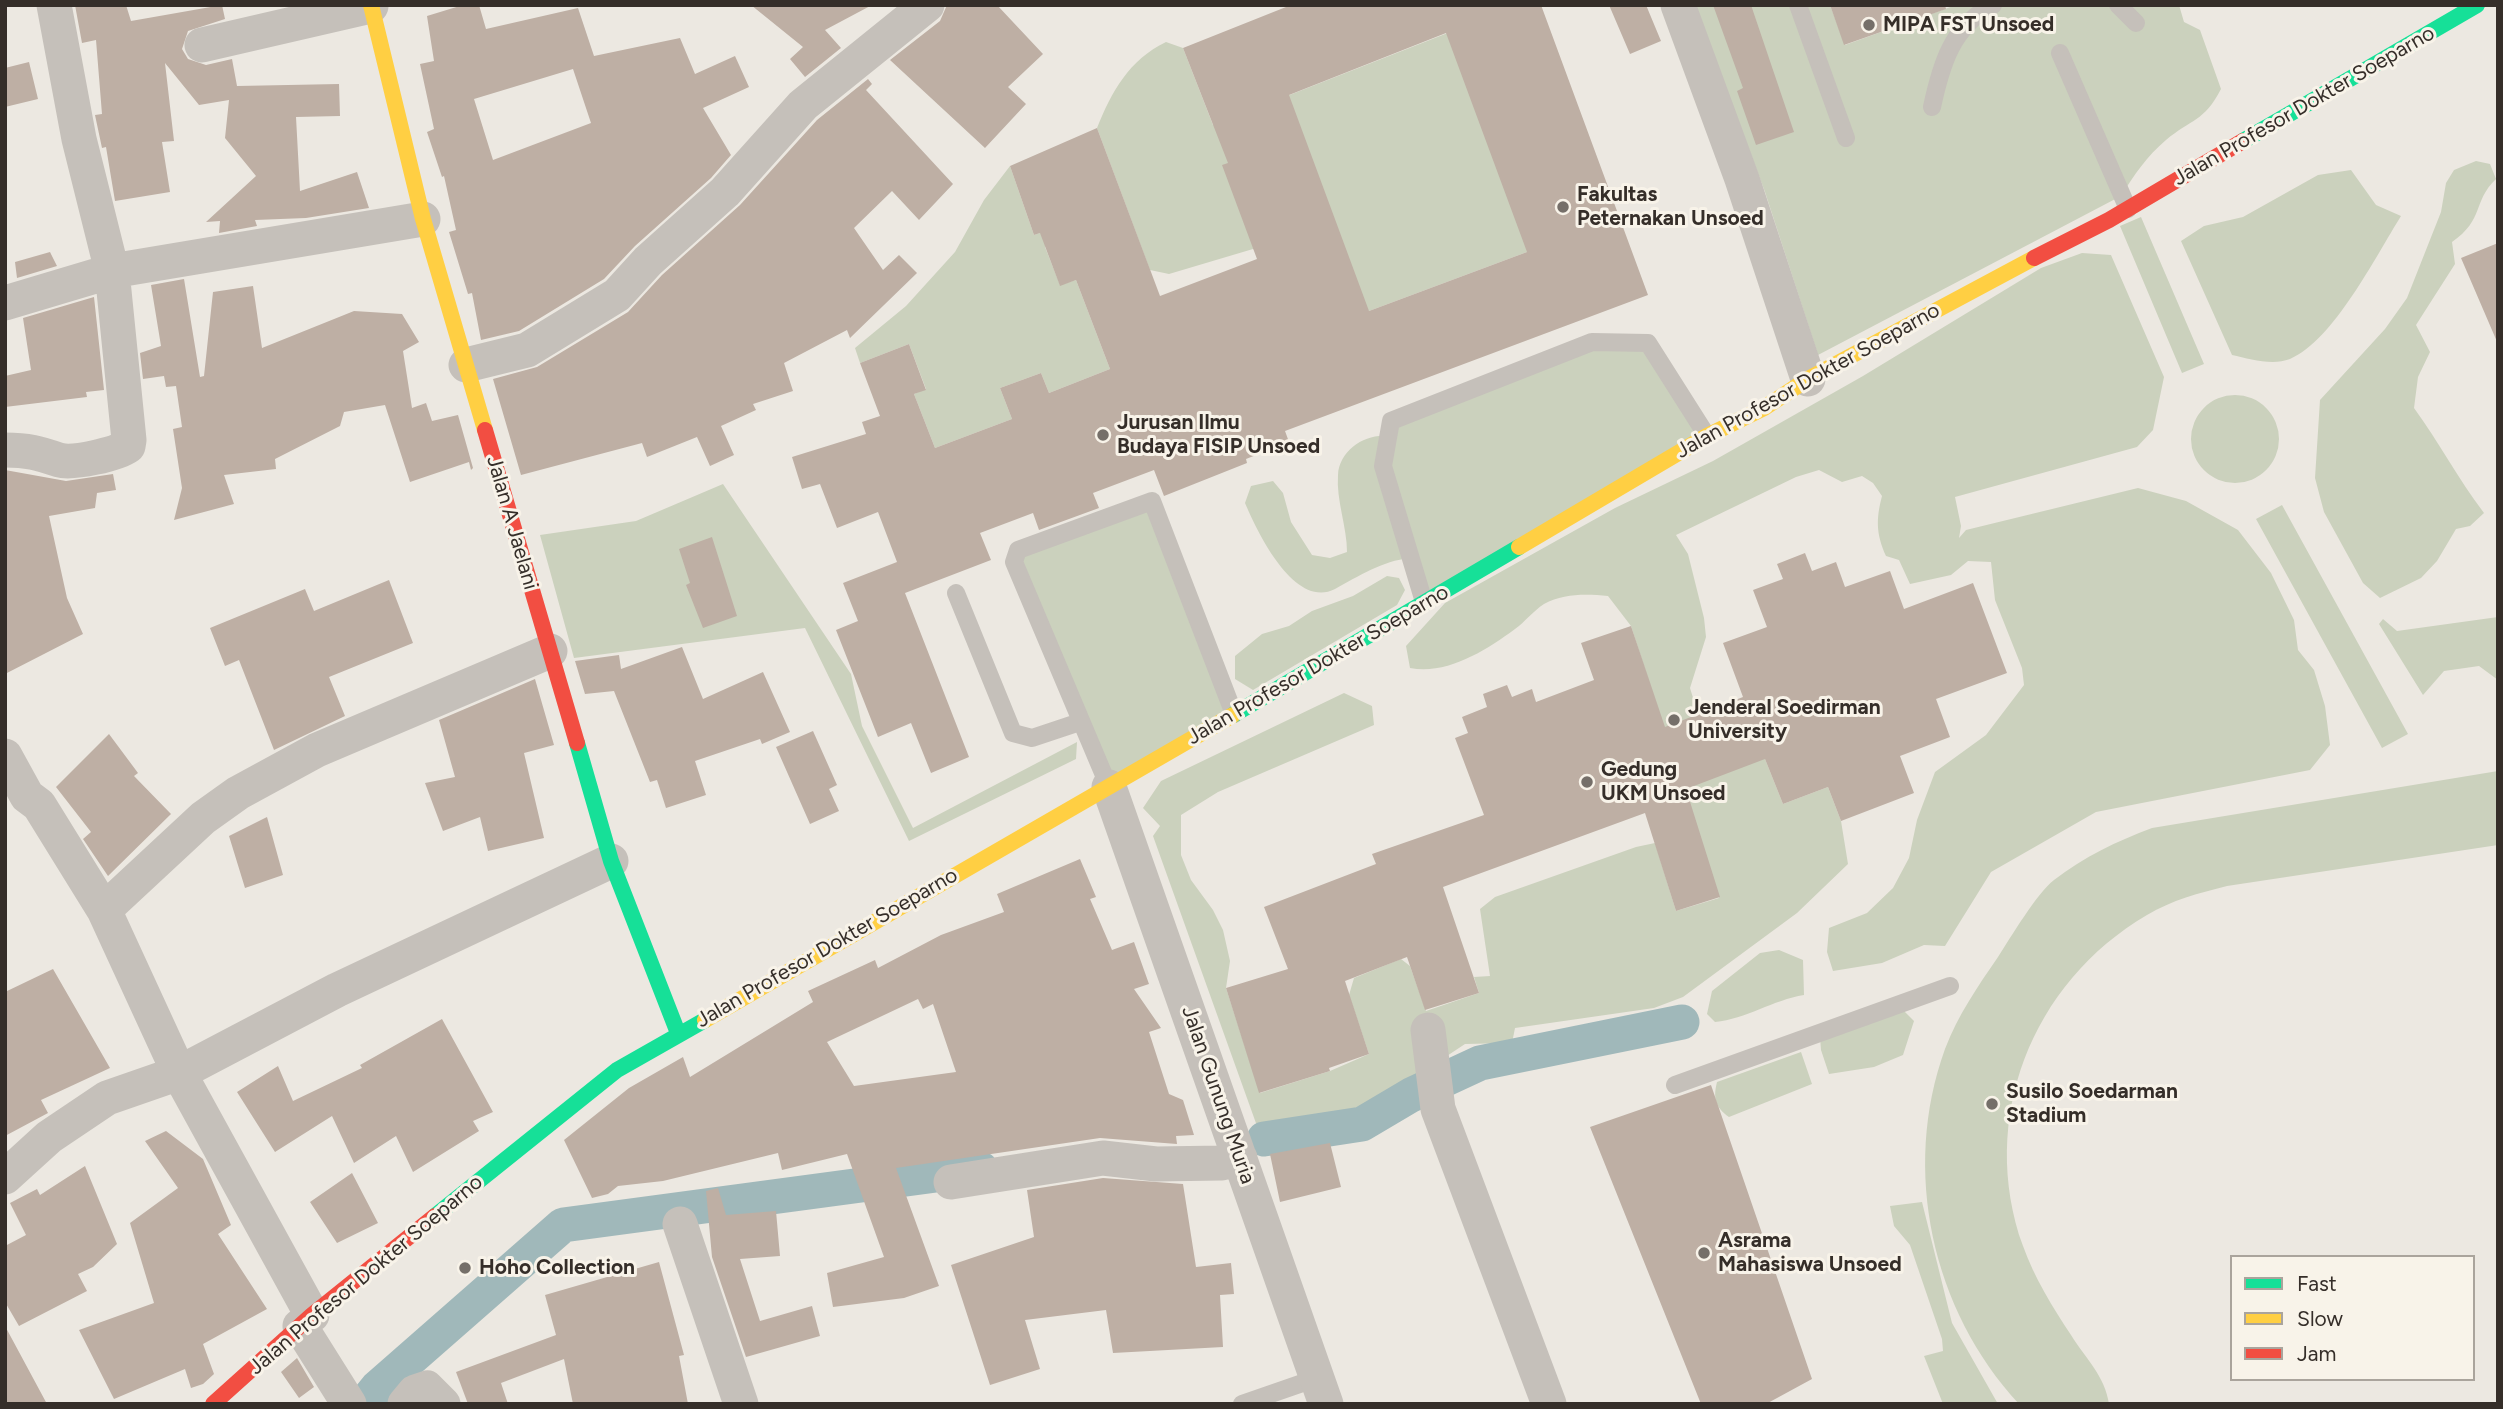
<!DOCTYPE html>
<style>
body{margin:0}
#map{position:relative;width:2503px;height:1409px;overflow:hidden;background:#ece8e1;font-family:Figtree,sans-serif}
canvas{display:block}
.frame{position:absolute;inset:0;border:7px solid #352e29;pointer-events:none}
.legend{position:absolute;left:2230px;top:1255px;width:245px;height:126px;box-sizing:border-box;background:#f8f3e9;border:2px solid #aaa49c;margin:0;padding:9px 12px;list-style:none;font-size:21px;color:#352e29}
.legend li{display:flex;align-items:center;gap:14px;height:35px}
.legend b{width:35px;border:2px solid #aaa49c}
</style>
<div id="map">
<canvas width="2503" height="1409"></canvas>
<div class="frame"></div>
<ul class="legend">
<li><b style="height:9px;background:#16e098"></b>Fast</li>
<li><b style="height:9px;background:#ffcf43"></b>Slow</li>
<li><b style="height:9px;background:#f24e42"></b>Jam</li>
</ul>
</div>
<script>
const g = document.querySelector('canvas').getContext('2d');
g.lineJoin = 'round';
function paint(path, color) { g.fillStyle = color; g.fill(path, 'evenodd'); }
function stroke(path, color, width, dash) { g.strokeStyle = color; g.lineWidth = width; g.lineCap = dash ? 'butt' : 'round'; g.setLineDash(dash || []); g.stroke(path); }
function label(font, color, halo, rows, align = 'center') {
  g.font = font + ' Figtree,sans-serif'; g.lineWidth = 6; g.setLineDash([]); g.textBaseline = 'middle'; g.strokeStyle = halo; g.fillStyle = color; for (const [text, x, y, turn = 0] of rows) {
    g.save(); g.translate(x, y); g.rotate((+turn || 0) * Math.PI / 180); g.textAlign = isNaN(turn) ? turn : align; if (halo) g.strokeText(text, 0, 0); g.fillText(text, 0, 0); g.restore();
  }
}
paint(new Path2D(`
 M1519,5L1527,252L1369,311L1253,249L1169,274L1150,270L1097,128C1112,91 1129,60 1166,42L1183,48L1213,125Z
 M1695,5H1830L1845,45L1956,5H2179L2184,22L2200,30L2221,89C2204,122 2191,119 2166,140C2147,156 2134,175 2121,196L1818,355L1765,192Z
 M2476,161L2490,164L2496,179C2472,202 2485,219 2452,242L2455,264L2416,325L2430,352L2418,377L2414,408C2439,442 2458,479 2484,513L2470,526L2456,529L2437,561L2421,578L2380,598L2363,583L2324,512L2315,478L2320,400L2385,329L2407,298L2441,212L2446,183L2454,170Z
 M1010,166L1034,235L1054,228L1045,247L1060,285L1076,280L1110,369L1049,393L1041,373L1000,388L1012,419L935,448L914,394L926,389L909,344L860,363L855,348L906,306L955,252L984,200Z
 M2351,170L2376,205L2401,216C2376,256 2333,341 2290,359C2272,366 2250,359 2232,355L2181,241L2204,226L2243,217L2318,175Z
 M2141,217L2204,364L2182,373L2120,226Z
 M2082,253L2111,255L2164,377L2153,430L2137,447L1955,497L1961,526L1959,538L1966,530L2138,488L2186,501L2238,530L2271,573L2294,620L2298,650L2314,670L2325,706L2330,745L2310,770L2096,812L1991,872L1945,946L1924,945L1882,963L1833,971L1827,952L1829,928L1867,913L1893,888L1909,858L1917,820L1935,772L1986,735L2024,685L2022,668L1995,600L1991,562L1968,561L1951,575L1910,584L1899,560L1886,556C1876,534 1876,519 1882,496L1873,483L1862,476L1842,482L1819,470L1796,477L1676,535L1688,554L1704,618L1706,637L1690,688L1698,714L1765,759L1783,804L1828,787L1841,821L1848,864L1797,913L1683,997L1654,1008L1515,1028L1512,1043L1465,1044L1382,1099L1338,1115L1257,1126L1153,836L1160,826L1143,808L1161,781L1344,693L1372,706L1374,725L1218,792L1181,815V855L1191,880L1213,910L1223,930L1230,961L1226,988L1260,1093L1330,1071L1369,1054L1349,995L1354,978L1401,959L1410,966L1426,1011L1479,993L1474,977L1490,976L1480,909L1495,897L1636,847L1655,843L1676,911L1719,898L1631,626L1608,596C1587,594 1564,593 1544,604C1533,611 1525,622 1515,629C1485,651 1447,675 1410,668L1406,646L1445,603L1615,508L1713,461L1863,376L2041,268Z
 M1592,342L1648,343L1707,436L1424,602L1410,558C1382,561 1359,576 1335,589C1294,610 1257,531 1245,503L1251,486L1273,481L1283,493L1291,522L1312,555L1330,558L1347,552C1347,527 1336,500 1338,475C1339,450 1366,433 1388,436L1391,421Z
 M2191 439a44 44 0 1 1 88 0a44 44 0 1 1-88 0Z
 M723,484L851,674L862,726L913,828L1077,742L1076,759L909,841L805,628L574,658L540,535L636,521Z
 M1150,503L1234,714L1109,787L1015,553Z
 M2282,505L2408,734L2382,748L2256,519Z
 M1387,576L1399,578L1405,590L1397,605L1253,690L1235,679V656L1262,634L1289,626L1312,611L1353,596Z
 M2498,617V680L2479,666L2444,671L2423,695L2379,624L2383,619L2397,631Z
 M2498,771V845L2227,886C2199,893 2172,900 2147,915C2031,983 1978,1120 2023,1246C2034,1277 2053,1308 2071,1335C2086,1359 2105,1376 2109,1404H2019C1932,1310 1901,1170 1945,1049C1958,1015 1978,986 1998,957C2011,937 2037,893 2054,880C2084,857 2117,841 2152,828Z
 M1779,950L1803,960L1804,995C1773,1000 1746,1019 1715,1022L1707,1014L1712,991L1760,953Z
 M1903,1010L1914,1021L1903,1055L1874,1067L1829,1074L1821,1050L1820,1037Z
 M1801,1052L1812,1084L1729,1117C1715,1107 1713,1098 1717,1082Z
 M1922,1202L1952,1323L1998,1404H1943L1924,1356L1943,1351L1942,1339L1910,1245L1894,1226L1890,1206Z`), '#cbd1bd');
stroke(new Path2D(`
 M1264,1139L1362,1124L1411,1095L1480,1063L1682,1022
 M364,1404L377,1388L563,1225L981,1169`), '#a0b8ba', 35);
paint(new Path2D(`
 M75,5H126L131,21L222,5L225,19L188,31L182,49L188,59L206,65L232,59L237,86L339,84L340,116L296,117L300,191L357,172L369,208L306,218L255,220L257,226L219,233L220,221L206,222L256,176L225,138L229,100L199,105L165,63L174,141L162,142L170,192L115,201L106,147L102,148L95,115L102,114L96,40L82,43Z
 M463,5H479L486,29L578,8L594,56L680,38L695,74L735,56L749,87L703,108L731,155L711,178L635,246L604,279L519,331L481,340L472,293L468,294L449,232L456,230L444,176L442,177L427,132L434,129L420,64L434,61L427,16ZM573,69L591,123L493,160L474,99Z
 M751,5H872L825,30L841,48L805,77L790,59L803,47Z
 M947,5H997L1043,54L1008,87L1026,104L985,148L890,60L940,21Z
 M1291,5H1541L1648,295L1285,431L1289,442L1246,459L1247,463L1164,496L1154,470L1093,493L1099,508L1039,530L1033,513L980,533L991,560L905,593L969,757L931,773L911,723L878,737L836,630L858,621L843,583L897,562L878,512L837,528L820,484L802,489L792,457L866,434L862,422L880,416L860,363L909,344L926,390L914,394L935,448L1012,419L1000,388L1041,373L1049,393L1110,369L1076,280L1060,286L1040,233L1034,235L1010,166L1097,128L1160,296L1257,259L1222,165L1228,163L1183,48ZM1446,33L1527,252L1369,311L1289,95Z
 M1609,5H1646L1661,41L1630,54Z
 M1713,5H1751L1794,132L1756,145L1737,91L1743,88Z
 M1830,5H1945L1946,9L1844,45Z
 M29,62L38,99L5,107V68Z
 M868,79L872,84L866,90L953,184L919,220L892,191L854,228L883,270L899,255L917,273L850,338L847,330L784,363L793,391L753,404L756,410L721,426L734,455L710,466L697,437L647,457L642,443L521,475L493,379L537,367L628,312L662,275L740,205L817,120Z
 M2498,243V344L2461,258Z
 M50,252L57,266L17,278L15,262Z
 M184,279L200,377L204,376L213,292L253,286L262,348L354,311L402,314L419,342L403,351L412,408L426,403L432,421L458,415L473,468L471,470L469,462L410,482L385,405L344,412L340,426L275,459L276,469L224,475L234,504L174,520L182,488L173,429L182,427L176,386L166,387L164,376L143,379L140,353L161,346L151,285Z
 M94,297L104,390L86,392L87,397L5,407V376L31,370L23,318Z
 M5,470L66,481L113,474L116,490L97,493L95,508L49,516L67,598L83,634L5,674Z
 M712,537L737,616L703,628L686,585L690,583L679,549Z
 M1805,553L1812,571L1836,562L1845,587L1890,571L1904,609L1973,583L2007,673L1936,699L1950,737L1900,756L1914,793L1841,821L1828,787L1783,804L1765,759L1686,789L1720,897L1676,911L1645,813L1443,887L1479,993L1425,1010L1407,957L1345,981L1369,1054L1329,1068L1330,1071L1259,1093L1226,988L1288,969L1264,907L1376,864L1372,854L1484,815L1455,738L1468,733L1462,717L1487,707L1483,694L1507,685L1512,697L1532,689L1536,702L1594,680L1581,643L1631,626L1665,727L1743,697L1723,643L1767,627L1753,590L1783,579L1777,564Z
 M389,580L413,643L329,677L345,716L274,750L239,660L225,666L210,628L305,589L314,611Z
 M682,647L703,699L763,672L790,732L762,744L760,739L695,761L706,795L666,808L657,780L650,782L614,691L585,694L575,661L619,655L621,669Z
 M535,679L554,745L524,753L544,838L488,851L480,817L443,831L425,783L455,777L439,720Z
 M813,731L837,785L829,789L839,811L810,824L776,747Z
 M109,734L138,773L134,776L171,814L108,876L83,839L91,832L56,787Z
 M267,817L283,875L245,888L229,836Z
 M1080,859L1096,897L1090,899L1112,950L1134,942L1149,984L1134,989L1161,1028L1149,1032L1169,1094L1183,1100L1194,1135L1176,1136L1177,1144L1100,1138L896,1168L939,1286L904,1298L833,1307L827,1273L884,1257L847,1154L782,1170L778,1153L663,1181L618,1186L608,1194L592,1198L564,1140L629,1088L683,1057L690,1077L813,1002L808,991L875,960L878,968L941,935L1004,912L997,894ZM918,999L923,1009L933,1004L956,1072L854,1086L827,1042Z
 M53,969L110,1068L41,1100L48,1113L5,1136V992Z
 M442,1019L493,1112L473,1121L479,1131L413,1172L396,1136L354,1163L332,1116L275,1152L237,1092L278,1066L293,1101L362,1068L360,1065Z
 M1711,1085L1812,1379L1766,1404H1701L1590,1127Z
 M166,1131L203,1159L231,1225L218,1234L267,1309L203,1344L214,1374L203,1384L191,1388L185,1369L114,1399L79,1330L154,1303L130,1223L178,1188L145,1141Z
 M1330,1143L1341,1187L1280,1202L1270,1154Z
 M85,1166L117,1244L93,1267L78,1274L87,1291L19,1326L5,1302V1246L26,1235L10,1203L37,1189L40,1195Z
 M352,1173L378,1223L337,1243L310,1202Z
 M1103,1178L1183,1184L1196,1267L1231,1263L1234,1294L1220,1295L1223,1347L1113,1353L1106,1310L1025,1320L1040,1369L990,1385L951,1265L1034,1237L1027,1190Z
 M718,1188L726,1215L776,1211L780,1256L740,1259L760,1321L812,1306L820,1336L746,1357L712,1257L706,1191Z
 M659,1262L684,1355L679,1356L688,1404H573L564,1359L501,1383L508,1404H468L456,1372L556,1335L545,1295Z
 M5,1326L47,1404H5Z
 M297,1358L314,1387L299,1398L281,1372Z`), '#beafa4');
stroke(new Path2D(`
 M1798,5L1846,138
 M2118,5L2136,23
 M2060,53L2128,209
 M1932,107C1941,65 1952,26 1993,5
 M956,593L1013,733L1032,738L1080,722
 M1424,602L1383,466L1391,421L1592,342L1648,343L1707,436
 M1109,787L1014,562L1018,550L1152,501L1234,714
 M1675,1085L1950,986
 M1242,1404L1317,1378`), '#c5c0ba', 18);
stroke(new Path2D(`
 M1678,5L1742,179L1808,379
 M202,45L371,6
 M5,303L112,271L423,219
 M466,365L527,350L617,295L648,261L725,192L803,105L927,5
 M5,450C28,450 38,453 59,460C73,464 117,454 128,446L129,440L112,271L79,139L54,5
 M5,756L27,796L39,805L104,910L179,1073L312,1315
 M1109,787L1326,1404
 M104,910L203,818L238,793L317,750L550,651
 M1428,1030L1438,1109L1549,1404
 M5,1177L49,1137L107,1098L179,1073L337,990L611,861
 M951,1182L1103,1158L1156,1164L1222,1163L1240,1158
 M680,1224L741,1404
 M300,1326L349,1404
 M405,1404L415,1392L427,1388L443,1404`), '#c5c0ba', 35);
stroke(new Path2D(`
 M2243,141L2477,5
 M1233,715L1519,547
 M577,743L611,861L678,1033
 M435,1216L617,1070L705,1020`), '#16e098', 16);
stroke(new Path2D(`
 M371,5L423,219L485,430
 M1519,547L1707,436L1764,408L1808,379L2034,258
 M705,1020L1233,715`), '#ffcf43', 16);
stroke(new Path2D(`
 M2034,258L2109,220L2243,141
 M485,430L577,743
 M213,1404L312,1315L435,1216`), '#f24e42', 16);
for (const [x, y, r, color] of [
 [1869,25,7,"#756f69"],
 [1563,207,7,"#756f69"],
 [1103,435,7,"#756f69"],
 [1674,720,7,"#756f69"],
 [1587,782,7,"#756f69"],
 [1992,1104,7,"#756f69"],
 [1704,1253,7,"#756f69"],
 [465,1268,7,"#756f69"]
]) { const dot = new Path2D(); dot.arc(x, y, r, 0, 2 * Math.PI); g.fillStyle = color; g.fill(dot); stroke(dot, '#f8f3e9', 2.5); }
label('bold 21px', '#352e29', '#f8f3e9', [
 ["MIPA FST Unsoed",1883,25],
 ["Fakultas",1577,195],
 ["Peternakan Unsoed",1577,219],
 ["Jurusan Ilmu",1117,423],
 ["Budaya FISIP Unsoed",1117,447],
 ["Jenderal Soedirman",1688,708],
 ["University",1688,732],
 ["Gedung",1601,770],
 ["UKM Unsoed",1601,794],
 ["Susilo Soedarman",2006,1092],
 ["Stadium",2006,1116],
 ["Asrama",1718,1241],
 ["Mahasiswa Unsoed",1718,1265],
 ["Hoho Collection",479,1268]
], 'left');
label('21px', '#352e29', '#f8f3e9', [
 ["Jalan Profesor Dokter Soeparno",2304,106,-30],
 ["Jalan Profesor Dokter Soeparno",1808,381,-29],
 ["Jalan A Jaelani",512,523,74],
 ["Jalan Profesor Dokter Soeparno",1318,665,-30],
 ["Jalan Profesor Dokter Soeparno",827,948,-30],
 ["Jalan Gunung Muria",1218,1095,71],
 ["Jalan Profesor Dokter Soeparno",366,1275,-40]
]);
</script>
